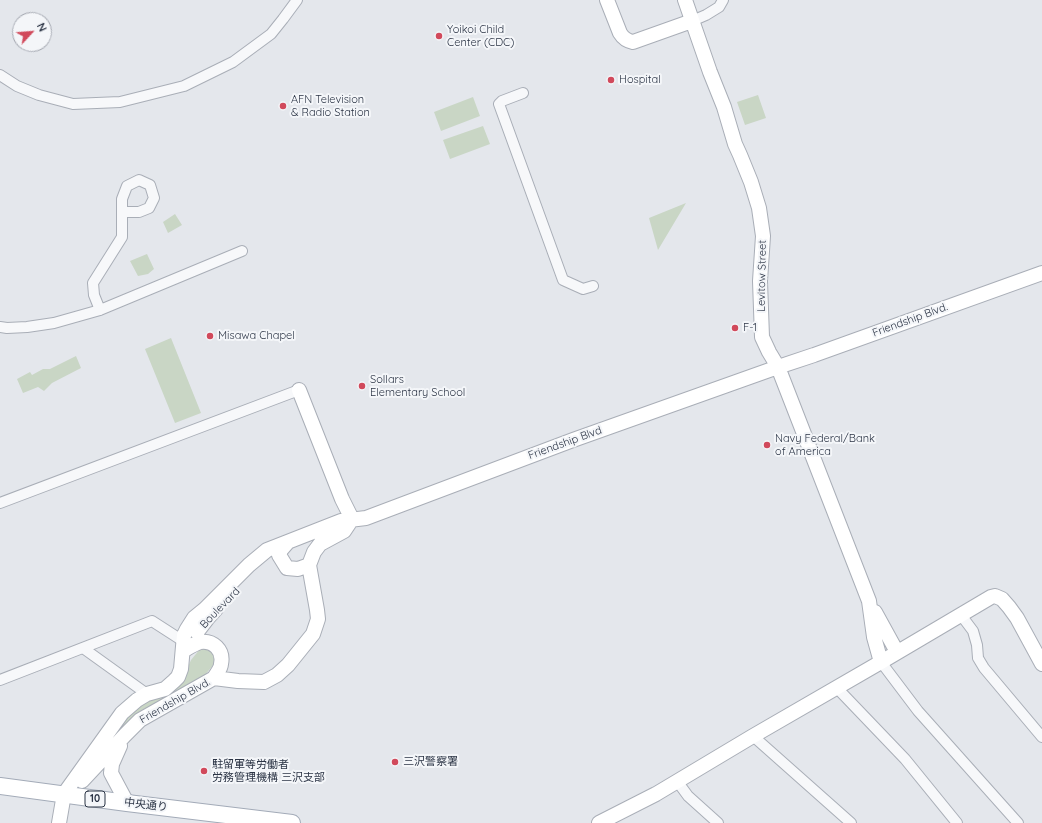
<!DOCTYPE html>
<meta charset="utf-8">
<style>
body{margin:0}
#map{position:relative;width:1042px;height:823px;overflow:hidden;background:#e4e7ec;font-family:Quicksand,sans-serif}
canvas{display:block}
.north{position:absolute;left:12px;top:12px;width:40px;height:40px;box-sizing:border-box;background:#f4f6f9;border:1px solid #a4a8b1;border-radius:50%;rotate:64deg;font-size:11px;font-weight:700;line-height:16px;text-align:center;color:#2b3445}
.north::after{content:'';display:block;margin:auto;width:14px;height:18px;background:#d1495b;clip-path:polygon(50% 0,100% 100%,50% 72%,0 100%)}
</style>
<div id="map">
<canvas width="1042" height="823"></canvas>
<div class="north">N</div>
</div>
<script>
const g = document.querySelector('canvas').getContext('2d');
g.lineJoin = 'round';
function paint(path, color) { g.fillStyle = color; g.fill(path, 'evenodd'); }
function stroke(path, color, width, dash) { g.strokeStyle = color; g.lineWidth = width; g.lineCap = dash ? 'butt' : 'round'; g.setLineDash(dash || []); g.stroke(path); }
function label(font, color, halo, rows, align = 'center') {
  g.font = font + ' Quicksand,"Noto Sans JP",sans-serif'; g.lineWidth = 4; g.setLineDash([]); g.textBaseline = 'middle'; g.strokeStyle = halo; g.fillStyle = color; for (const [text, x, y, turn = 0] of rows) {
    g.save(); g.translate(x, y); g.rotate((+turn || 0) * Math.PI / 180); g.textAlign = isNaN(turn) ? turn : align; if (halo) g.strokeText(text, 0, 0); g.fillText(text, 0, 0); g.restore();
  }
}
paint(new Path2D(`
 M758,95L766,118L745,125L737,102Z
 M473,97L480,116L441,131L434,112Z
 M483,126L490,144L450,159L443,140Z
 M686,203L658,250L649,218Z
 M175,214L182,225L168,233L163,222Z
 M147,254L154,269L148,274L138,276L130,261Z
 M171,338L201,413L175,423L145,349Z
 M76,356L81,368L52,383L44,391L38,387L23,393L17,379L30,372L32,375L43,369H50Z
 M206,648L213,653L215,663L204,676L137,713L115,740L90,769L134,707L182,681L191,660L200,649Z`), '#c9d6c5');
const street = new Path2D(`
 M692,21L706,15L719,7L723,0
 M0,75L17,86L39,95L73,104L120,102L184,86L233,62L271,34L283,19L297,0
 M523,93L502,101L499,104L563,280L583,289L593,286
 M100,310L94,295L93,283L122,237V199L127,186L139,180L150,185L154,198L149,208L139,212H122
 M0,327L7,328L27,327L54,323L100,310L242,251
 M0,503L299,390
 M961,615L973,631L977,645L978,658L984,668L1042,737
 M83,648L147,694
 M881,662L918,711L1018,823
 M0,680L152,621L183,641
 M837,688L905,759L957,823
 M753,736L851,823
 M677,781L688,796L718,823`);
const secondary = new Path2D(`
 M607,0L620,33C623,38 627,41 633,42L692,21
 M685,0L710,72L724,107L735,144L740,155L751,182L759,208L763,236L760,281L762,337L769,352L778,367L869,601L874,637L881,662
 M299,390L342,499L352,519
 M288,542L281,550L279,555L287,568L298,569L309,565
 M875,612L897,652
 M197,632L207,619L216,609
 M183,651C188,648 194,644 200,642C213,640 224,650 221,664C221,669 216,674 214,678
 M120,746L112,764L111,773L127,803
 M82,781L125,735L140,720L214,678L238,681L264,682L277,675L288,665L313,634L318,619L317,610L309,565L314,552L320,544L344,531L352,519
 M59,823L64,794L122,713L137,700L147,694L165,689L174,681L178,677L181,669L184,635L187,629L194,618L205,609L249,565L267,550L341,521L366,518L573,440L778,367L814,355L1042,273
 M599,823L656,794L753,736L881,662L991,597L995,596L1002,599L1009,607L1017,618L1042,664`);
const primary = new Path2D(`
 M0,786L127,803L292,823`);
stroke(street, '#a9aeb7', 12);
stroke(secondary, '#a9aeb7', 16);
stroke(primary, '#a3abb8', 18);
stroke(street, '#f7f8fa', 10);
stroke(secondary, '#fff', 14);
stroke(primary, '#fff', 16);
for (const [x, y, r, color] of [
 [439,36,4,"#d1495b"],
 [611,80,4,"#d1495b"],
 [283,106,4,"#d1495b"],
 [735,328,4,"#d1495b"],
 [210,336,4,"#d1495b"],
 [362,386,4,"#d1495b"],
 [767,445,4,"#d1495b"],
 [395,762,4,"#d1495b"],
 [204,771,4,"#d1495b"]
]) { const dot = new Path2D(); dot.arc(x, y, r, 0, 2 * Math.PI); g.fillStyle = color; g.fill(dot); stroke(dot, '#f4f6f9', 1.5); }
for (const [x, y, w] of [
 [95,799,20]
]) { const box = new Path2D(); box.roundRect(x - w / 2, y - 8, w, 16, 3); g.fillStyle = '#f4f6f9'; g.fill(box); stroke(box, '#2b3445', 1); }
label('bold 10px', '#2b3445', null, [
 ["10",95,799]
]);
label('11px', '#2b3445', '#f4f6f9', [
 ["Yoikoi Child",447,30],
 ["Center (CDC)",447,43],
 ["Hospital",619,80],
 ["AFN Television",291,100],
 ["& Radio Station",291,113],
 ["F-1",743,328],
 ["Misawa Chapel",218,336],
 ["Sollars",370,380],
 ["Elementary School",370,393],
 ["Navy Federal/Bank",775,439],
 ["of America",775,452],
 ["三沢警察署",403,762],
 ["駐留軍等労働者",212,765],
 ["労務管理機構 三沢支部",212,778]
], 'left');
label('11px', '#2b3445', '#f4f6f9', [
 ["Levitow Street",762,276,-89],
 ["Friendship Blvd.",910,320,-20],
 ["Friendship Blvd",565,443,-20],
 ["Boulevard",220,608,-46],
 ["Friendship Blvd.",175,701,-30],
 ["中央通り",146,805,7]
]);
</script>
